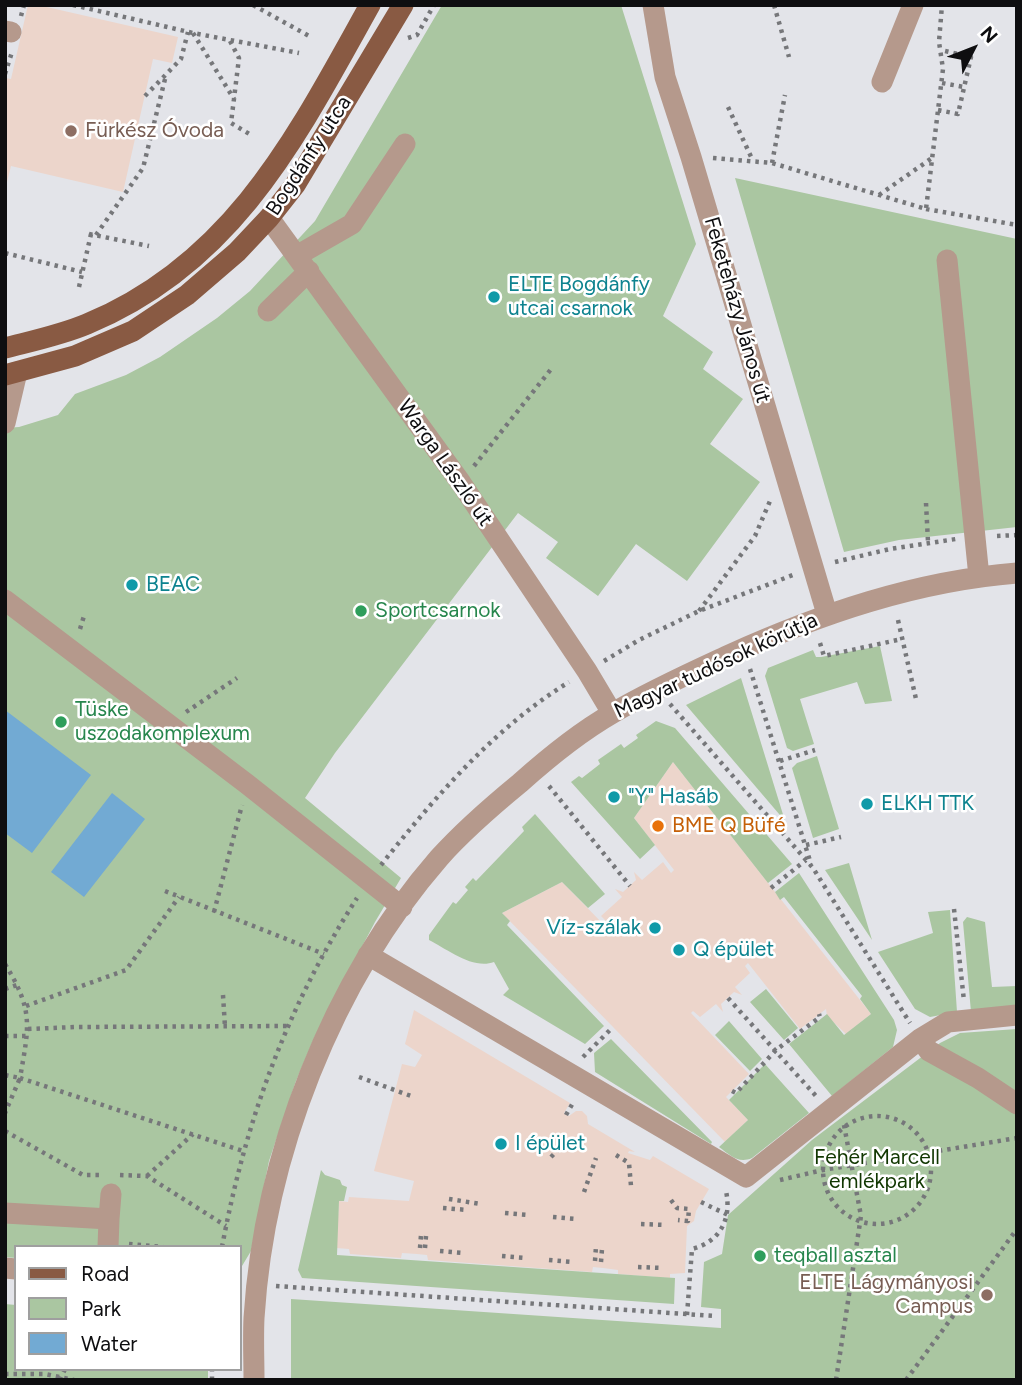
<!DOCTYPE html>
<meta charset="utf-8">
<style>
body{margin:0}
#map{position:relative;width:1022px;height:1385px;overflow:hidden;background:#e3e4e9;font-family:Figtree,sans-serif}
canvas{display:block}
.frame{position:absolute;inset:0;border:7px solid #0e0e10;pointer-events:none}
.legend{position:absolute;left:14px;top:1245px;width:228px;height:126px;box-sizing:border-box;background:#fff;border:2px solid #9f9f9f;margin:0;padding:9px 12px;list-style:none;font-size:21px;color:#0e0e10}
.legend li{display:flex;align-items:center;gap:14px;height:35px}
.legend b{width:35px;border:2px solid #9f9f9f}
.north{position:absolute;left:938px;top:14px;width:70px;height:70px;-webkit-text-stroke:5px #fff;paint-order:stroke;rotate:48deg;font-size:19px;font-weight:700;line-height:28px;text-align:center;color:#0e0e10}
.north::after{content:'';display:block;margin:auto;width:24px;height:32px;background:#0e0e10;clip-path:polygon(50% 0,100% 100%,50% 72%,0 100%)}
</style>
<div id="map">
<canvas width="1022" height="1385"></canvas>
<div class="frame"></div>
<ul class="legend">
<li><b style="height:9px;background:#895a43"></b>Road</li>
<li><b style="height:19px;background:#aac6a1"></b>Park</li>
<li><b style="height:19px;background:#72aad3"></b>Water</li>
</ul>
<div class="north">N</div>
</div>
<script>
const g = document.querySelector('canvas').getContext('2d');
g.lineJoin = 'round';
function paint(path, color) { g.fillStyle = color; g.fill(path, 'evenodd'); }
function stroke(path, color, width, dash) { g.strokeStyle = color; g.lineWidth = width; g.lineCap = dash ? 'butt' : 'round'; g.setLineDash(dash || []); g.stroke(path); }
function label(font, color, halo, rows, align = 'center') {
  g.font = font + ' Figtree,sans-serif'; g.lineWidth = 5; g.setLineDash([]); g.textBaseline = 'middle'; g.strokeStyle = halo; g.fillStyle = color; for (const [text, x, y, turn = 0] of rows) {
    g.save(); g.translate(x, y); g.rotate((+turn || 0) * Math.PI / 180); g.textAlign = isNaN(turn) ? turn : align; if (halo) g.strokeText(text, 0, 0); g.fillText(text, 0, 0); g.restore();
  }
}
paint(new Path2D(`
 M28,5H38L178,37L172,63L153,59L123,192L11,166L5,190V78L11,79Z
 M673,762L871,1014L846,1034L827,1016L826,1009L800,1029L748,963L745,966L750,973L735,987L742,995L734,992L721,1004L723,1012L716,1004L700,1017L693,1011L691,1013L749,1074L726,1097L748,1120L725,1142L502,913L562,882L608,929L611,926L601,916L622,897L615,889L623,892L636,880L634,872L642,880L663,862L671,873L674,870L634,818Z
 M414,1010L570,1103L564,1113L569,1116L576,1111H582L587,1116L588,1124L635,1152L629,1151L628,1153L650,1160L653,1156L709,1189L696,1211L694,1221L687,1226L685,1273L670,1274V1278L618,1274V1270L603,1268L593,1267L592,1272L428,1260L427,1255L417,1254L402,1253L401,1258L350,1254L349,1249L336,1248L339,1201L348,1202L349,1197L409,1201L414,1181L374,1171L402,1064L415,1067L422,1055L405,1044Z`), '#ecd5cb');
paint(new Path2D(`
 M442,5H621L696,244L663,316L713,352L703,369L743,399L710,444L760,482L687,581L636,544L598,596L546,558L558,542L518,513L335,753L305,798L401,878L375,922L315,1036L296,1081L269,1161L251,1251L242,1266L240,1267V1247H16V1258L5,1257V428L19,427L58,415L75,394L126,375L160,357L217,318L250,291L315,221Z
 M735,178L1017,239V527L899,540L844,552Z
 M880,646L892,701L865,704L857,682L800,699L814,744L793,751L787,748L765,676L768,668L813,650L816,657H821Z
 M741,678L785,821L686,705Z
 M656,721L675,728L792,864L768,883L673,762L634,818L655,845L640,859L571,782L579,776L582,778L600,764L598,760L621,744L624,748L638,738L636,735Z
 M817,756L839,829L813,838L792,768L797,763Z
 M535,814L605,894L588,908L562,882L502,913L510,921L507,925L604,1026L585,1044L503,995L509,989L494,962C473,970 447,949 429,940V935L453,902L456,904L468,890L465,887L473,878L476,881L524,831L522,827Z
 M849,863L872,940L825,870Z
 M799,873L894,1020L897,1030L893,1047L832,1096L789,1044L827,1014L844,1035L871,1014L860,999L862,996L784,897L780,900L775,892Z
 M950,910L957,1012L930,1017L915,1009L878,952L933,933L928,912Z
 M967,917L985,922L992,987L1017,986V1008L971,1012L963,922Z
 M766,989L798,1028L784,1040L750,1002Z
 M729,1021L762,1059L750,1071L715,1035Z
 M1017,1029V1380H291V1299L721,1328V1309L701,1307L704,1262L722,1254L728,1215L812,1140L940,1043L960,1033Z
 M611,1039L712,1142L711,1144L595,1072L594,1053Z
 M765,1064L809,1113L752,1158C738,1164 730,1155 719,1147L748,1120L729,1100Z
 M321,1170L325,1175L340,1180L342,1185L347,1187L344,1201H339L337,1255L675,1278L674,1304L302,1278L298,1270Z
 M5,1304L16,1305V1369H208V1380H5Z`), '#aac6a1');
paint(new Path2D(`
 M5,710L91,775L32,853L5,833Z
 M112,793L145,819L84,897L51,872Z`), '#72aad3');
stroke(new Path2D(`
 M73,5L193,33L299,53
 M253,5L309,36
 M774,5L789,57
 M21,16L24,5
 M193,33L234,99
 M408,38L417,35L434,5
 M230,41L239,58L231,123L251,135
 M5,74L12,52
 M942,83L964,87
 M145,96L181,59L188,32
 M728,107L753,161
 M938,110L958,114L971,57L941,50
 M713,158L772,163L926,209L943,69L939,42L942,5
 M772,163L785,95
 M879,195L932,158
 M926,209L1017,225
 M89,234L149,246
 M96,235L143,168L166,75
 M5,253L82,272
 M79,287L91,234
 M474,466L552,368
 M926,503L928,542
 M997,536L1017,535
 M835,562L890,549L956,539
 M699,611L755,536L770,501
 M898,620L916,699
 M80,629L84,616
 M820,643L824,656L902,639
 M604,661L639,640L699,611L793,575
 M750,669L811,864
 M670,704L813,868L910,1023
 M186,712L237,678
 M780,761L815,750
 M549,786L630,886
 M806,845L841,837
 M381,865C435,797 494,728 569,682
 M771,888L806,860
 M165,891L324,954
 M954,909L964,1001
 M214,912L242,805
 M5,964C34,1011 29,1026 20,1078L243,1151
 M5,989L17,985
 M223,995L225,1027
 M728,998L816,1096
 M26,1006L126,970L179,897
 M28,1029L75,1027L288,1026
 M5,1036H27
 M583,1057L613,1027
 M5,1075L20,1078L5,1113
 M359,1077L411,1096
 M732,1091L736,1093L776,1050L820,1017L819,1014
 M566,1115L574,1101
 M823 1170a54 54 0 1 1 108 0a54 54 0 1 1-108 0Z
 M5,1131L83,1175H101
 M616,1155L629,1163L631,1186
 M551,1157L567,1141L583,1143
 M120,1175L147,1176L226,1226
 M147,1176L193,1134
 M780,1180L823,1170L1017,1138
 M584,1192L596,1158
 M449,1199L481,1204
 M671,1200L677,1208L689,1209L688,1221L678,1220
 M701,1202L728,1215
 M443,1208L468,1210
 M505,1213L529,1215
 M553,1217L577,1219
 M641,1224L666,1225
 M129,1244L163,1247
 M222,1247C246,1119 287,1007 357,898
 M420,1248L421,1235
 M425,1248L426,1236
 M440,1251L464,1253
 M502,1256L526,1258
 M549,1260L573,1262
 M595,1261L596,1246
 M601,1262L602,1249
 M638,1267L662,1268
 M276,1286L715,1316
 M687,1315L692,1249C720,1242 732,1219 726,1191
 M5,1374H45L74,1380
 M60,1380L65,1369
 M212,1380V1369
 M836,1380L861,1216L844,1125
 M906,1380L1017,1229`), '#76777a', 4.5, [3.5, 5]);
stroke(new Path2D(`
 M653,5L665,77L691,157L827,614
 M5,31L11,32
 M882,82L913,5
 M269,218L461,483L587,671L612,713
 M298,255L352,224L405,144
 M947,260L979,577
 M268,311L309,271
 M5,423L17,372
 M5,600L247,784L402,907
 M368,955L746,1177L920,1039L948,1022L1017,1015
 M920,1039L929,1051L978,1078L1017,1104
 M5,1213L109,1219L108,1247
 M109,1219L111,1194
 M5,1268L16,1269
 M254,1380C254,1359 253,1339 254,1318C264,1156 332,981 439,858C464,830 492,806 520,783C549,757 580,732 613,713C650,691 690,673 729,655C820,614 916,581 1017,573`), '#b5998c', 21);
stroke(new Path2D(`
 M5,348C32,341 61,335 87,324C234,263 297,136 370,5
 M5,375L75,356L133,331L187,295L237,252L269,218L295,185L403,5`), '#895a43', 21);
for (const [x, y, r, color] of [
 [71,131,7,"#8d6e63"],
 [494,297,7,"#0f9aa8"],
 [132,585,7,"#0f9aa8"],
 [361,611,7,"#2e9e5b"],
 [61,722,7,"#2e9e5b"],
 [614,797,7,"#0f9aa8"],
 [867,804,7,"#0f9aa8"],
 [658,826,7,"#e8710a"],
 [655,928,7,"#0f9aa8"],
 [679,950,7,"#0f9aa8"],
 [501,1144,7,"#0f9aa8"],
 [760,1256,7,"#2e9e5b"],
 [987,1295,7,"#8d6e63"]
]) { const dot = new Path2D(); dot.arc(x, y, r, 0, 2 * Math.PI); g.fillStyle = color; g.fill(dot); stroke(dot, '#fff', 2.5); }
label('21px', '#785e54', '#fff', [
 ["Fürkész Óvoda",85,131],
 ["ELTE Lágymányosi",973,1283,"right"],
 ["Campus",973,1307,"right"]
], 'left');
label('21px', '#0e0e10', '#fff', [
 ["Bogdánfy utca",309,156,-57],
 ["Feketeházy János út",737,310,74],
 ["Warga László út",445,463,55],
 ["Magyar tudósok körútja",716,666,-25]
]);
label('21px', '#0d838f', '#fff', [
 ["ELTE Bogdánfy",508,285],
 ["utcai csarnok",508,309],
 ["BEAC",146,585],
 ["\"Y\" Hasáb",628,797],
 ["ELKH TTK",881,804],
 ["Víz-szálak",641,928,"right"],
 ["Q épület",693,950],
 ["I épület",515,1144]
], 'left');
label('21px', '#27864d', '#fff', [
 ["Sportcsarnok",375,611],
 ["Tüske",75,710],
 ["uszodakomplexum",75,734],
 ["teqball asztal",774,1256]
], 'left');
label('21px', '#c56008', '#fff', [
 ["BME Q Büfé",672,826]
], 'left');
label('21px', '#113701', '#fff', [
 ["Fehér Marcell",877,1158],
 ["emlékpark",877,1182]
]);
</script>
